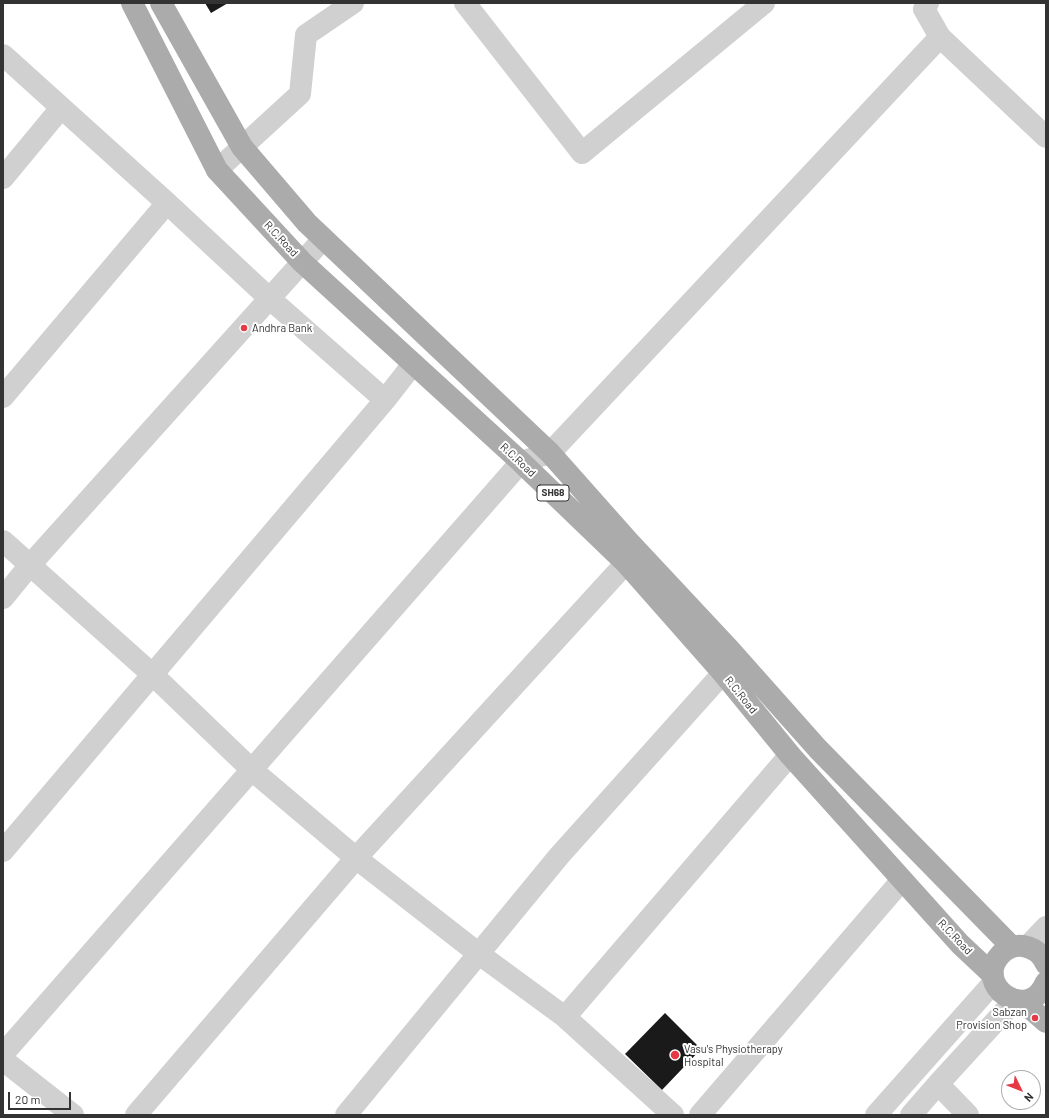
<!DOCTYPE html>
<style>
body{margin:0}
#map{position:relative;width:1049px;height:1118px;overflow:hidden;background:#fff;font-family:Barlow,sans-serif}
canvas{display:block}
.frame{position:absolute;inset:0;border:4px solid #333;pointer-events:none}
.north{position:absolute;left:1001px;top:1070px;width:40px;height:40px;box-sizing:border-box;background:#fff;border:1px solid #adadad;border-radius:50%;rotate:133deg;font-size:11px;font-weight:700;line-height:16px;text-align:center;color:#333}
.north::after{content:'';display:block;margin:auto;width:14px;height:18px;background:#e63946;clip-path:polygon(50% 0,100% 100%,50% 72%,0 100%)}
.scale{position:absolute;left:8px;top:1092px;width:63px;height:18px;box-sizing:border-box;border:2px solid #333;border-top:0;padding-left:5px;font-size:12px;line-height:14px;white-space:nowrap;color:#333;-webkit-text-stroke:3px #fff;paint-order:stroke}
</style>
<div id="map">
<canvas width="1049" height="1118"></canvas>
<div class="frame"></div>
<div class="north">N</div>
<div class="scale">20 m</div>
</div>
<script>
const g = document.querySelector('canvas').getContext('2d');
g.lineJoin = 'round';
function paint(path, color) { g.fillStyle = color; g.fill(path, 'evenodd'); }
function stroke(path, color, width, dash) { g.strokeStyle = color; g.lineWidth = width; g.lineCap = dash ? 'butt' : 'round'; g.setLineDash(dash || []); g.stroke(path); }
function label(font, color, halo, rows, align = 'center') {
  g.font = font + ' Barlow,sans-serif'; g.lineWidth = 4; g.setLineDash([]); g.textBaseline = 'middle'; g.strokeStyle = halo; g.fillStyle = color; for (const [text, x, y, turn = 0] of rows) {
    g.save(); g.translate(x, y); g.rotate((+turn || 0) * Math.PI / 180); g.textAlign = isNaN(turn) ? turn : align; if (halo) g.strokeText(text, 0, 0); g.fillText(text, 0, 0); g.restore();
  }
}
paint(new Path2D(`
 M205,3H228L211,13Z
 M665,1013L701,1049L662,1090L625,1054Z`), '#1a1a1a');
stroke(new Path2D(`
 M465,3L582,153L764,3
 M928,3L924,9L940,37
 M3,55L167,203L269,298L385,400
 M217,170L300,94L306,35L353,3
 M3,178L61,108
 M3,397L167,203
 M3,541L153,675L252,770L356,858L479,954L565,1017L673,1115
 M3,598L30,565L323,239
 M3,851L385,400L413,364
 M1027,947L1046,927
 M565,1017L790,755
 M3,1054L521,462L550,453L940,37L1046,137
 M3,1060L73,1115
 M938,1084L968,1115
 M136,1115L356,858L626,563
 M346,1115L559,856L723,673
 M700,1115L902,880
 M876,1115L994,982
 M911,1115L938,1084L1015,1000`), '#d0d0d0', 22);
stroke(new Path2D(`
 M132,3L217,170L302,262L521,462L626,563L723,673L790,755L960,944L993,975
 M161,3L242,147L307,223L550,453L629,542L730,650L818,749L1012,947
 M1046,964C1042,954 1034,948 1023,946C1015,945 1007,948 1001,954C971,985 1029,1025 1046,982
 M1022,1001L1046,1022`), '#ababab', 22);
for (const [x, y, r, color] of [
 [244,328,4,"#e63946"],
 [1035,1018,4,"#e63946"],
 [675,1055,5,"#e63946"]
]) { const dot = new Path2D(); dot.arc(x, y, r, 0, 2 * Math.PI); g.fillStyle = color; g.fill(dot); stroke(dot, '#fff', 1.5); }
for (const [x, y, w] of [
 [553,493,32]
]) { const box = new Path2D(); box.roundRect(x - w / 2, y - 8, w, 16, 3); g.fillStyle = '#fff'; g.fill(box); stroke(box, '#333', 1); }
label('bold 10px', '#333', null, [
 ["SH68",553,493]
]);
label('11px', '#333', '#fff', [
 ["R.C.Road",281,239,47],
 ["R.C.Road",518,460,43],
 ["R.C.Road",741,695,51],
 ["R.C.Road",955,937,46]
]);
label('11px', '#333', '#fff', [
 ["Andhra Bank",252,328],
 ["Sabzan",1027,1012,"right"],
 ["Provision Shop",1027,1025,"right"],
 ["Vasu's Physiotherapy",684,1049],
 ["Hospital",684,1062]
], 'left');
</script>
